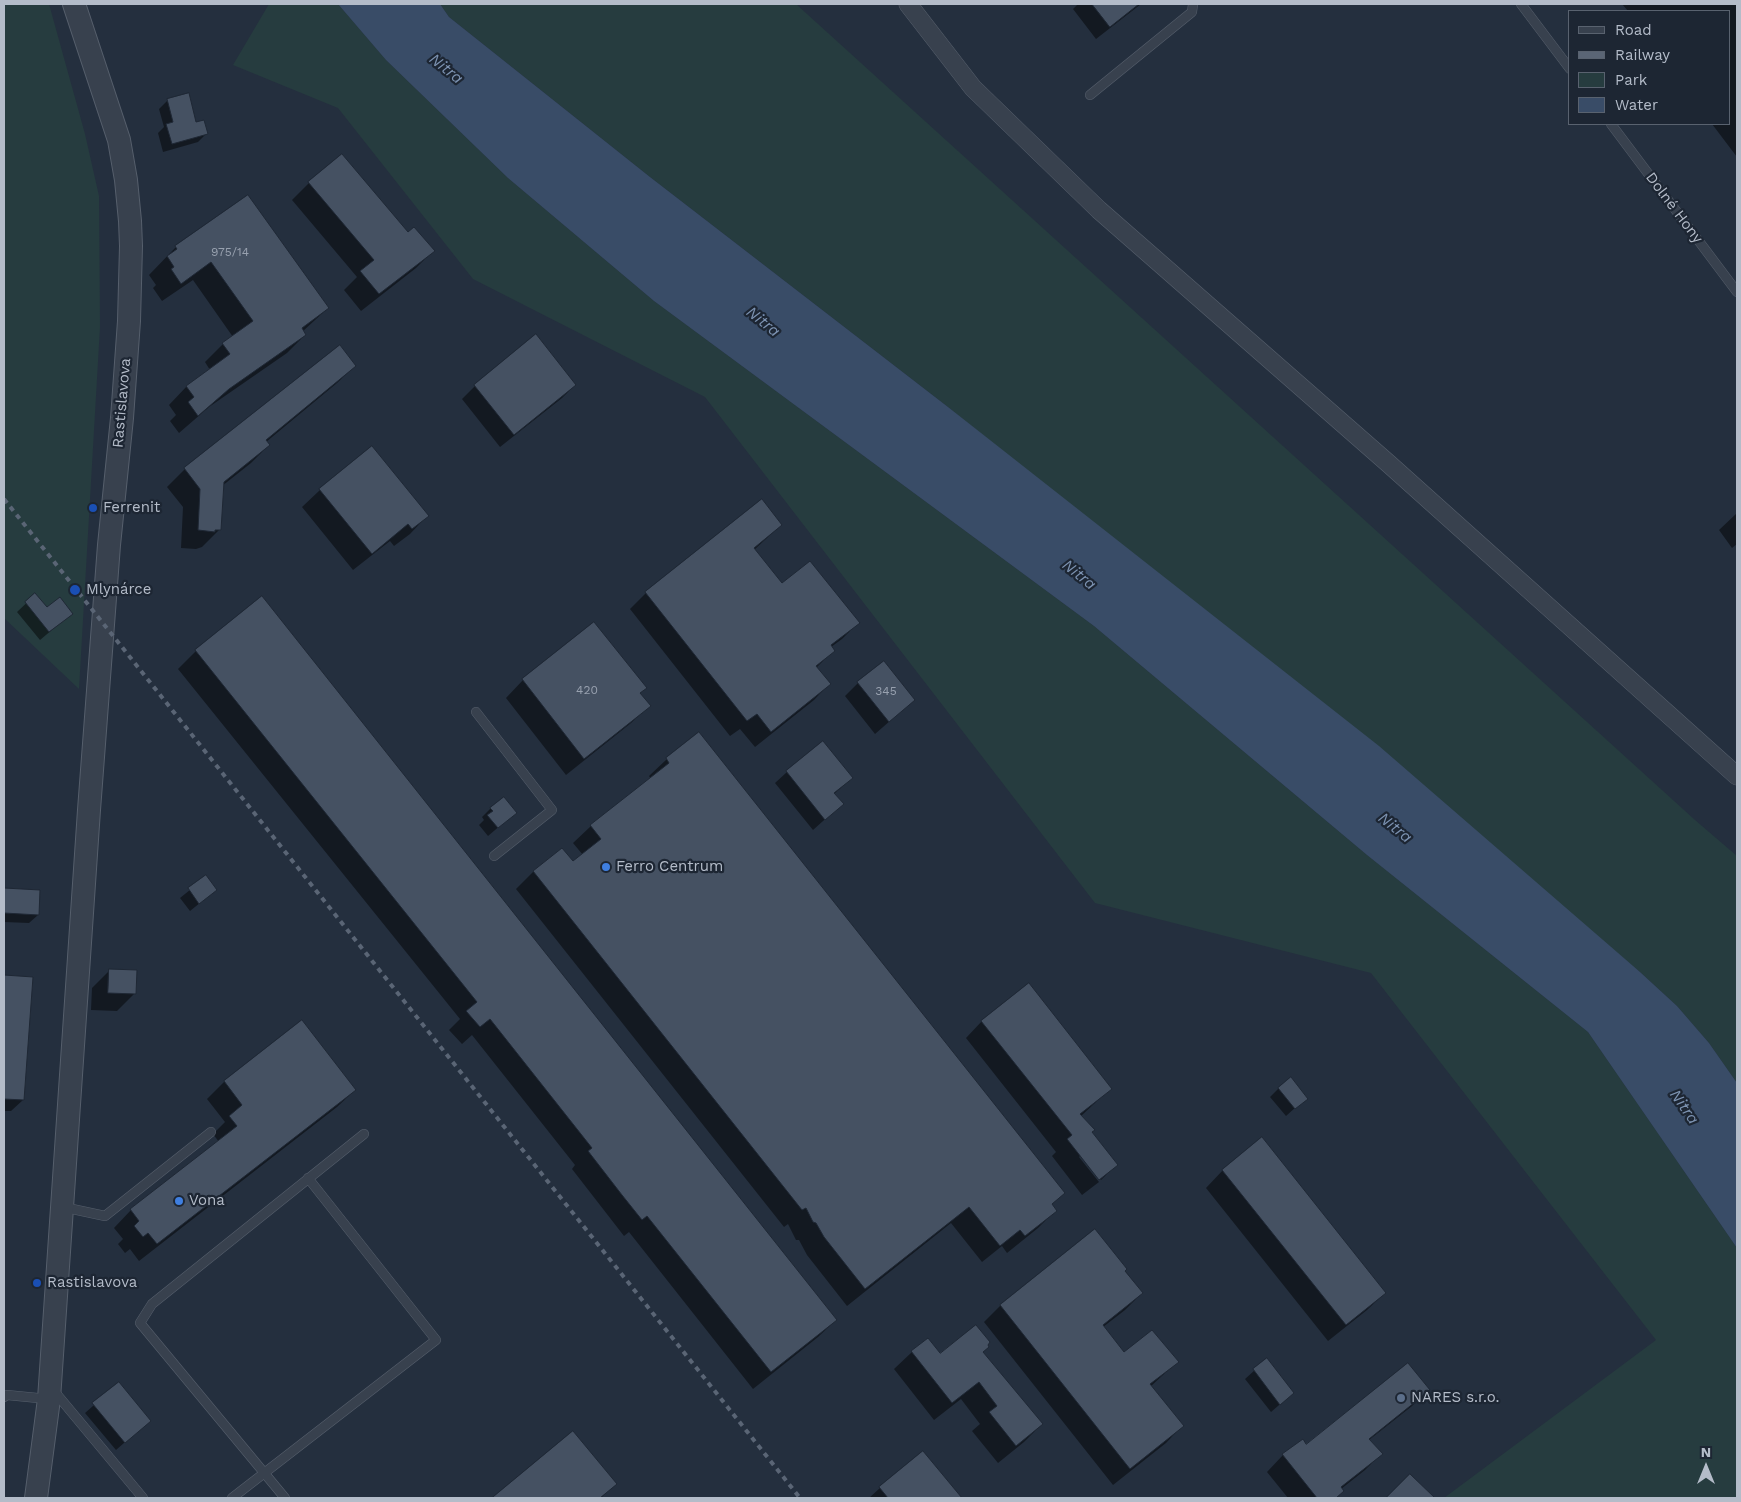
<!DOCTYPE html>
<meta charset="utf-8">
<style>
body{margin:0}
#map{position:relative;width:1741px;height:1502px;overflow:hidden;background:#242f3e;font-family:"Work Sans",sans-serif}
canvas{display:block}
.frame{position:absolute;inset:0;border:5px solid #b4bcc9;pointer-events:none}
.legend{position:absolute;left:1568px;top:10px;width:162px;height:115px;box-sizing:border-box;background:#1d2633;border:1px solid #59626f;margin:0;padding:6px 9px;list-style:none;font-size:15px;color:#b4bcc9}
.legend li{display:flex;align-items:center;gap:10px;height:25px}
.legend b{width:25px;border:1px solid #59626f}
.north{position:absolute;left:1681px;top:1442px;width:50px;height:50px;-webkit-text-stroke:4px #1d2633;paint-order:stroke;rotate:0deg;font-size:14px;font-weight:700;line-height:20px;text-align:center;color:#b4bcc9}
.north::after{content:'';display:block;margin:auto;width:18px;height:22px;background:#b4bcc9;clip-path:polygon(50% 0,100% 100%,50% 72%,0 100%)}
</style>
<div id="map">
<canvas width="1741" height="1502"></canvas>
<div class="frame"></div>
<ul class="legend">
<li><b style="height:6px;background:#38414e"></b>Road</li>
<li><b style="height:6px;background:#5a6575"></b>Railway</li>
<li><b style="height:14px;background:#263c3f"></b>Park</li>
<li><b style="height:14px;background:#394c67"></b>Water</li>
</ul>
<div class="north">N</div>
</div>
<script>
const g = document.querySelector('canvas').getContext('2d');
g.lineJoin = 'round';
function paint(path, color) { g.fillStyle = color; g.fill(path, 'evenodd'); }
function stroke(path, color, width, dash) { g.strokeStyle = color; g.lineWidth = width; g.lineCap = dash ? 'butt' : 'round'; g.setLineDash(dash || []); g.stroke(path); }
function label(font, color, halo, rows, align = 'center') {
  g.font = font + ' "Work Sans",sans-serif'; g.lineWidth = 4.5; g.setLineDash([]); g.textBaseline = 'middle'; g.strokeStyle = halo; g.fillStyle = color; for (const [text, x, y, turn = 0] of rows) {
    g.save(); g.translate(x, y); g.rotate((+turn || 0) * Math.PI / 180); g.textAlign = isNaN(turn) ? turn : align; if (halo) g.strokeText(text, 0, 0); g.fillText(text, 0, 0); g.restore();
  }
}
paint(new Path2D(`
 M4,4H49L85,134L99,196L100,327L79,689L4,618Z
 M269,4H338L386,60L508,178L654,301L1094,626L1367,855L1588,1032L1737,1248V1498H1444L1656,1340L1371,973L1095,903L705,397L473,279L338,108L233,65Z
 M440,4H796L1695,820L1737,856V1083L1709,1043L1677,1006L1640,972L948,407L650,177L449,17Z`), '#263c3f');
paint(new Path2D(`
 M338,4H440L449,17L650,177L948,407L1379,746L1640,972L1677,1006L1709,1043L1737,1083V1248L1588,1032L1367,855L1094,626L654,301L508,178L386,60Z`), '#394c67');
paint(new Path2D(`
 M1078,4H1141L1096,39L1073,9Z
 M1622,4H1737V157L1712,124H1730V11H1628Z
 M168,100L206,134L198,142L163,152L158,133L164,127L159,109Z
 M309,183L408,233L433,251L416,268L361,311L344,290L357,277L292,200Z
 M176,247L328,308L302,332L305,335L287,353L209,407L179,433L170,421L176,415L169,405L187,386L210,370L205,362L223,344L233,337L193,280L162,301L153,288L156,285L149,275Z
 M536,336L575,385L562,398L500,447L462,399L475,386Z
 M339,347L355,366L337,383L266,442L269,445L251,463L222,486L220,529L202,547L196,549L181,548L183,507L167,487L185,469Z
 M320,490L427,516L410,534L394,546L390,541L353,570L302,507Z
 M761,501L781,525L754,550L782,585L858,623L842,639L831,647L834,650L816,668L829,684L814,700L755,747L740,729L730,736L630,609L646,593Z
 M1737,513V544L1732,548L1719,530Z
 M35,595L47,609L71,614L40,640L17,612Z
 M262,598L836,1320L818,1337L753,1389L629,1232L624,1236L572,1169L575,1165L472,1035L462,1044L449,1030L460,1019L178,669L196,651Z
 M523,680L639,693L649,706L631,723L566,775L506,698Z
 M858,683L914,700L875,734L845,696Z
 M698,733L1064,1193L1051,1205L1056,1210L1038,1228L1007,1253L1002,1246L982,1262L951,1223L847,1306L807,1255L799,1240H796L788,1224L784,1227L516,889L533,872L562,849L573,863L583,855L573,843L591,826L651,779L649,776L667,759Z
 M823,743L852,778L834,794L842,804L813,830L775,783L787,772Z
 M491,808L515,813L488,836L479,825L484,820L482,817Z
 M206,877L216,890L190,911L180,898Z
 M4,890L39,892L38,915L29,923L4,922Z
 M109,971L135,993L117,1011L91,1010L92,988Z
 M4,976L32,978L23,1100L11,1111H4Z
 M982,1021L1110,1089L1081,1116L1091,1133L1116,1165L1101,1180L1081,1155L1079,1157L1099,1182L1082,1195L1052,1156L1056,1152L966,1038Z
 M302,1022L355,1090L337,1107L139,1261L130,1249L125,1253L118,1244L123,1239L114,1228L131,1210L219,1142L213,1134L225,1122L207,1099L224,1082Z
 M1279,1088L1306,1098L1286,1116L1270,1097Z
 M1223,1170L1385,1293L1367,1310L1328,1341L1206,1188Z
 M1095,1231L1142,1293L1125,1310L1103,1327L1124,1354L1177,1362L1150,1387L1182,1426L1166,1443L1113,1485L984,1322L1000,1306Z
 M928,1339L940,1355L986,1345L982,1352L1042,1424L1024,1442L998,1463L972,1431L980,1424L961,1399L934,1420L894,1369L912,1352Z
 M1266,1360L1293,1393L1271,1412L1245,1379Z
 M118,1384L149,1421L116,1450L85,1413Z
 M1428,1390L1412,1406L1369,1440L1381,1454L1365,1470L1341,1489L1343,1491L1336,1498H1288L1267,1472L1283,1455Z
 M573,1433L615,1484L601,1498H494Z
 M923,1453L960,1498H869L880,1488Z`), '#0007');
const building = new Path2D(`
 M1092,4H1139L1110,27Z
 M189,93L196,122L204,120L208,134L172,144L166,124L173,122L167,99Z
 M342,154L408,232L414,227L435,251L379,294L360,271L374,260L308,182Z
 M248,195L329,308L302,328L306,335L229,389L198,416L188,402L194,397L186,386L230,354L222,343L253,321L211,262L181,284L171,269L174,267L167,256L177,249L175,246Z
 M536,334L576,385L514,435L474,385Z
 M340,345L356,366L266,440L270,445L224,482L221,530H215V532L198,530L200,489L184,468Z
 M372,446L429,516L412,529L408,524L372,554L319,489Z
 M762,499L782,525L754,548L782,583L810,561L860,623L831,645L835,651L816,666L831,684L771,732L757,714L747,721L645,592Z
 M35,593L47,607L60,597L73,614L49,632L25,602Z
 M262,596L837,1320L771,1372L647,1216L642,1220L622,1195L588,1151L592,1148L490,1019L480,1027L466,1011L477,1002L195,650Z
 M594,622L647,688L640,693L651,706L584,759L522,679Z
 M884,661L915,700L889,722L857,682Z
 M699,732L1065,1193L1052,1204L1057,1211L1025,1236L1020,1230L1000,1246L969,1207L865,1289L824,1237L816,1223L813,1222L806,1208L802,1210L533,871L562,848L573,861L601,839L590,825L669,763L666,758Z
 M823,741L853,778L834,793L844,804L825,820L786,771Z
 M504,797L517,813L498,828L487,815L493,811L490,808Z
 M206,875L217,890L199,904L188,888Z
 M4,888L40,890L39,915L4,913Z
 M109,969L137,970L136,994L108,993Z
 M4,975L33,977L24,1100L4,1099Z
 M1029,983L1112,1089L1080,1114L1095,1130L1092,1132L1118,1165L1099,1180L1067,1139L1072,1135L981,1021Z
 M302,1020L356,1090L157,1244L148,1233L143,1237L134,1226L139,1221L130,1209L237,1126L229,1116L242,1105L224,1081Z
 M1291,1077L1308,1099L1295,1109L1278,1088Z
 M1262,1137L1386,1293L1346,1325L1222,1170Z
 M1095,1229L1127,1269L1125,1271L1143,1293L1103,1325L1124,1352L1152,1330L1179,1362L1150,1384L1184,1426L1130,1469L1000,1305Z
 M976,1325L990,1342L988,1345L989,1347L983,1352L1043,1424L1016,1446L989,1412L997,1406L979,1382L952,1403L911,1351L928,1338L940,1353Z
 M1267,1358L1294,1393L1280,1405L1253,1369Z
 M1408,1363L1430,1390L1369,1439L1383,1454L1341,1487L1344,1491L1336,1498H1317L1282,1454L1303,1439L1306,1444Z
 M119,1382L151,1421L125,1443L92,1403Z
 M573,1431L617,1484L600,1498H492Z
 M923,1451L962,1498H888L879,1487Z
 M1410,1474L1435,1498H1386Z`);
paint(building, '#455162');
stroke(building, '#1f2835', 1);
const service = new Path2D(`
 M1521,4L1570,69
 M1090,95L1192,12L1193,4
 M1611,124L1737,292
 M476,712L552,810L494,856
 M63,1207L105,1216L211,1132
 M54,1391L143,1498
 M4,1397L7,1395L48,1399
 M232,1498L436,1340L308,1178
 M285,1498L140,1323L152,1304L364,1134`);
const minor = new Path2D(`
 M908,4L973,88L1099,210L1389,464L1737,776`);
const tertiary = new Path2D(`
 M36,1498L49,1399L89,810L109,545L122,418L129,321L131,246L130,221L126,180L119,140L74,4`);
stroke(service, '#565f6c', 10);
stroke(minor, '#565f6c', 19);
stroke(tertiary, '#565f6c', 24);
stroke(service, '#38414e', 9);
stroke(minor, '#38414e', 18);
stroke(tertiary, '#38414e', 22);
stroke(new Path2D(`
 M4,499L800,1498`), '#5a6575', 4, [5, 5]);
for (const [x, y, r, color] of [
 [93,508,5,"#1a4fb4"],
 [75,590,6,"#1a4fb4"],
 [606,867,5,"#3f7fe0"],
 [179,1201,5,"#3f7fe0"],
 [37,1283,5,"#1a4fb4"],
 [1401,1398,5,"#5c6f8a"]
]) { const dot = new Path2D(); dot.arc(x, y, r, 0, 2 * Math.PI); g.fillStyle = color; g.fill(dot); stroke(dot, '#1d2633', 2); }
label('12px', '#98a1af', null, [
 ["975/14",230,252],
 ["420",587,690],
 ["345",886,691]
]);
label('15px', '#b4bcc9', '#1d2633', [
 ["Dolné Hony",1674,208,53],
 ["Rastislavova",122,403,-85]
]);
label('15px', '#b4bcc9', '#1d2633', [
 ["Ferrenit",103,508],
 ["Mlynárce",86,590],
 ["Ferro Centrum",616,867],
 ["Vona",189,1201],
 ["Rastislavova",47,1283],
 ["NARES s.r.o.",1411,1398]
], 'left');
label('italic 16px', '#7c92b1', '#1d2633', [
 ["Nitra",446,69,39],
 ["Nitra",763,322,39],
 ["Nitra",1079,575,39],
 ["Nitra",1395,828,39],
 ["Nitra",1684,1107,55]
]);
</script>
